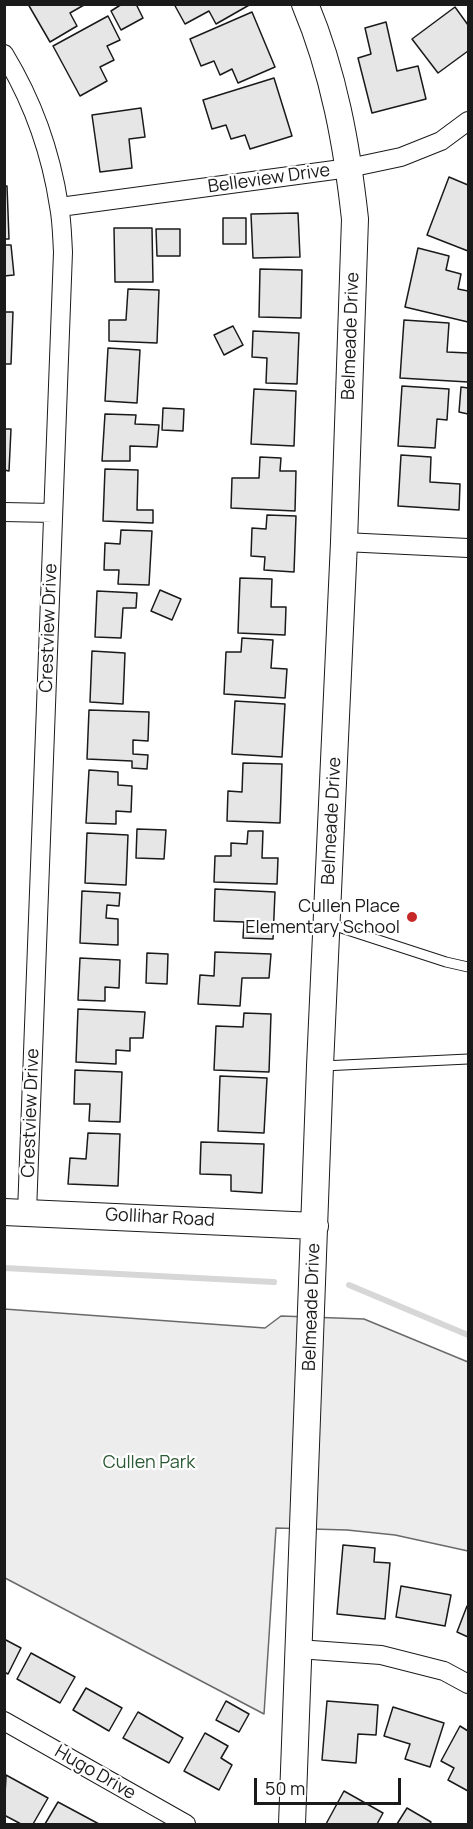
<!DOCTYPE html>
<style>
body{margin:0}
#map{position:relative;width:473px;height:1829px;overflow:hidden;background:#fff;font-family:Manrope,sans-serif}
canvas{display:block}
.frame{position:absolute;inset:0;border:6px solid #1a1a1a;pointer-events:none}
.scale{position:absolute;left:254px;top:1778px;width:147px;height:27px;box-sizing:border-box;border:3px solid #1a1a1a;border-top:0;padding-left:8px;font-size:18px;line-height:21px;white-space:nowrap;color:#1a1a1a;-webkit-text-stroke:4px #fff;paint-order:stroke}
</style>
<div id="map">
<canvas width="473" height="1829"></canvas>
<div class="frame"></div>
<div class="scale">50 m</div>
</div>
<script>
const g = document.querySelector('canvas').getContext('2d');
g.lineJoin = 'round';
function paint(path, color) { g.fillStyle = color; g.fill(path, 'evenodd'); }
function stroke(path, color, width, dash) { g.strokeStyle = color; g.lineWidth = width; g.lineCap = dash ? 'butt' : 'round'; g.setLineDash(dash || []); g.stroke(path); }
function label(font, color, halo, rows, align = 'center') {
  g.font = font + ' Manrope,sans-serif'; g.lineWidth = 4.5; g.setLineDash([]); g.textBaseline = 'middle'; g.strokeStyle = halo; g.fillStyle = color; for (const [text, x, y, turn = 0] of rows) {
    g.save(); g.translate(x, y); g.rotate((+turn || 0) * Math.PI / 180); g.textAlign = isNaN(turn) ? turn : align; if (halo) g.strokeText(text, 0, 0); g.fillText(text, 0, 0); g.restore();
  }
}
const built = new Path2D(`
 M4,1309L265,1328L281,1316L364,1319L468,1362V1551L395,1535L347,1530L276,1528L264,1714L5,1578Z`);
paint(built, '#ededed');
stroke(built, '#6a6a6a', 1.5);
stroke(new Path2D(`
 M4,1268L274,1282
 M349,1285L468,1335`), '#d7d7d7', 6);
const building = new Path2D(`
 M28,4H83L84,5L70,13L77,26L50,42Z
 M122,4H136L143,18L121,30L111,11Z
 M174,4H251L216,24L209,11L185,24Z
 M455,7L468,25V51L438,73L412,39Z
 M252,12L275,67L238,83L232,69L220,75L214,61L201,66L190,39Z
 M108,16L120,40L107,46L114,60L100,67L107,81L80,96L53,46Z
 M386,22L397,71L418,66L426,99L372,113L358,58L371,54L365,28Z
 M274,78L292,136L250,149L245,135L231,139L226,125L212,129L203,100Z
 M141,108L145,137L129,139L132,168L100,172L92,115Z
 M449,177L468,185V251L427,235Z
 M4,186H7L9,239H4Z
 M298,213L300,257L253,258L251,214Z
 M223,218H246V244H223Z
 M114,228H152L153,282H115Z
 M156,229H180V256H157Z
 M4,245H11L14,275L4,276Z
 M418,248L449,256L446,270L461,274L458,289L468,291V322L405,307Z
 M260,269L302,270L301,318L259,317Z
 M128,289L159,290L157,343L109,341V320H126Z
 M4,312H13L11,364H4Z
 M404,320L449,323L447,352L468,353V382L400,378Z
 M233,326L243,345L224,355L214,335Z
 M253,331L299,333L297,384L266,383L267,358L252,357Z
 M108,348L140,350L137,403L105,401Z
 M402,386L449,389L447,420L437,419L435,448L398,446Z
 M461,387L468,388V414L459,412Z
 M254,389L296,391L294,446L251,444Z
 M163,408L184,409L183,431L162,430Z
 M105,414L136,415L135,424L159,425L157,447L130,446V461H102Z
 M4,429H11L9,471L4,470Z
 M401,455L431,457L430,482L460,484L459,510L398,506Z
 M260,457L281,458L280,471H296L295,511L231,508L232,478H259Z
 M105,469L138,470L137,510H153V523L103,521Z
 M267,515L296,516L294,572L264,570L265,557L251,556L252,528L266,529Z
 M121,530L152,531L149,585L118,584L119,570H104L105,543L120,544Z
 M240,578L272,579L271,607H286L285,635L238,633Z
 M160,590L181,599L172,620L151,611Z
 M97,591L137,593L136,608H123L121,638L95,637Z
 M242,638L273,640L271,668L287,669L285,698L224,694L226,652H241Z
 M92,651L125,653L123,704L90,702Z
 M235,701L285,704L282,757L232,754Z
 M89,710L149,712L148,741L133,740V754L148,755L147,769L132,768V761L87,759Z
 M243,763L282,764L280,823L227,821L228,791L242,792Z
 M89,770L118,772V785L132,786L131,812L116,811V824L86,823Z
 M137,829L166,830L164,859L136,858Z
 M248,831H263L262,858H278L277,884L214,882L215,856H231V843L247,844Z
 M87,833L128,835L126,885L85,883Z
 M215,889L275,892L273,939L243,938L244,922L214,921Z
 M82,891L120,893L119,906L107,905L106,918L118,919V945L80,943Z
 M215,952L271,954L269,978H242L240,1006L198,1004L200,975L214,976Z
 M147,953L168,954L167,984L146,983Z
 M80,958L120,960L119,988L105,987V1001L78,1000Z
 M78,1009L145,1012L143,1038H130V1051L116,1050V1064L76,1062Z
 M244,1013L271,1014L269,1072L214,1070L216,1026L243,1027Z
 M75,1070L122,1072L120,1122L89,1121L90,1104H74Z
 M220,1076L267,1078L264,1133L218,1131Z
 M88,1133L120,1134L118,1186L68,1184L70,1158L86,1159Z
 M201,1142L264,1144L262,1193L231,1191V1175L200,1174Z
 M343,1545L375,1548L374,1562L390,1563L385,1619L337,1614Z
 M401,1586L451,1595L445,1626L396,1617Z
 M467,1606H468V1637L457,1632Z
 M4,1639L21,1648L8,1674L4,1672Z
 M31,1653L75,1677L60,1703L17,1679Z
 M86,1688L122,1708L109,1731L73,1710Z
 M226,1701L249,1714L239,1732L216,1720Z
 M327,1701L378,1705L376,1735L358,1734L356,1763L322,1760Z
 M393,1707L444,1723L430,1767L405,1759L410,1744L384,1736Z
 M138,1712L183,1738L169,1763L123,1738Z
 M460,1726L468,1731V1791L448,1780L454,1768L441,1761Z
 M205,1733L228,1746L221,1758L232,1765L219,1790L184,1771Z
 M6,1775L48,1798L33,1824H21L4,1815Z
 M344,1791L383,1813L377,1824H326Z
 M58,1802L99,1824H45Z
 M407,1808L431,1822L430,1824H397Z`);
paint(building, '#e6e6e6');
stroke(building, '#1a1a1a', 1.5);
const lane = new Path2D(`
 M329,924L446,962L468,967
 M323,1066L468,1059`);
const street = new Path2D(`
 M4,54C32,100 51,153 59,206C62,221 62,236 63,252L27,1212
 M60,207L349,168L401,157L441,141L468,121
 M4,512L53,513
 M344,542L468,548
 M298,1649L381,1655L444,1671L468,1684
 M4,1721L186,1824`);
const secondary = new Path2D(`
 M4,1212L315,1226
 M292,1824L320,1066L344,542L355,219C347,146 334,73 305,4`);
stroke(lane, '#1a1a1a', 11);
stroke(street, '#1a1a1a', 20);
stroke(secondary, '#1a1a1a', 28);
stroke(lane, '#fff', 9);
stroke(street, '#fff', 18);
stroke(secondary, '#fff', 26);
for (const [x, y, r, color] of [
 [412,917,6,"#c62828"]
]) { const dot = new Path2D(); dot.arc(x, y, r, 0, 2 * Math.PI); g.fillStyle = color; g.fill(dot); stroke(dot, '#fff', 2); }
label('18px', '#1a1a1a', '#fff', [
 ["Belleview Drive",269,179,-8],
 ["Belmeade Drive",351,336,-88],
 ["Crestview Drive",49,628,-88],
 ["Belmeade Drive",332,821,-87],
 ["Crestview Drive",31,1113,-88],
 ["Gollihar Road",160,1218,3],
 ["Belmeade Drive",312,1307,-88],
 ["Hugo Drive",95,1773,30]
]);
label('18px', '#1a1a1a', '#fff', [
 ["Cullen Place",400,907],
 ["Elementary School",400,928]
], 'right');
label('18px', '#2b5a34', '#fff', [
 ["Cullen Park",149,1463]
]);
</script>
